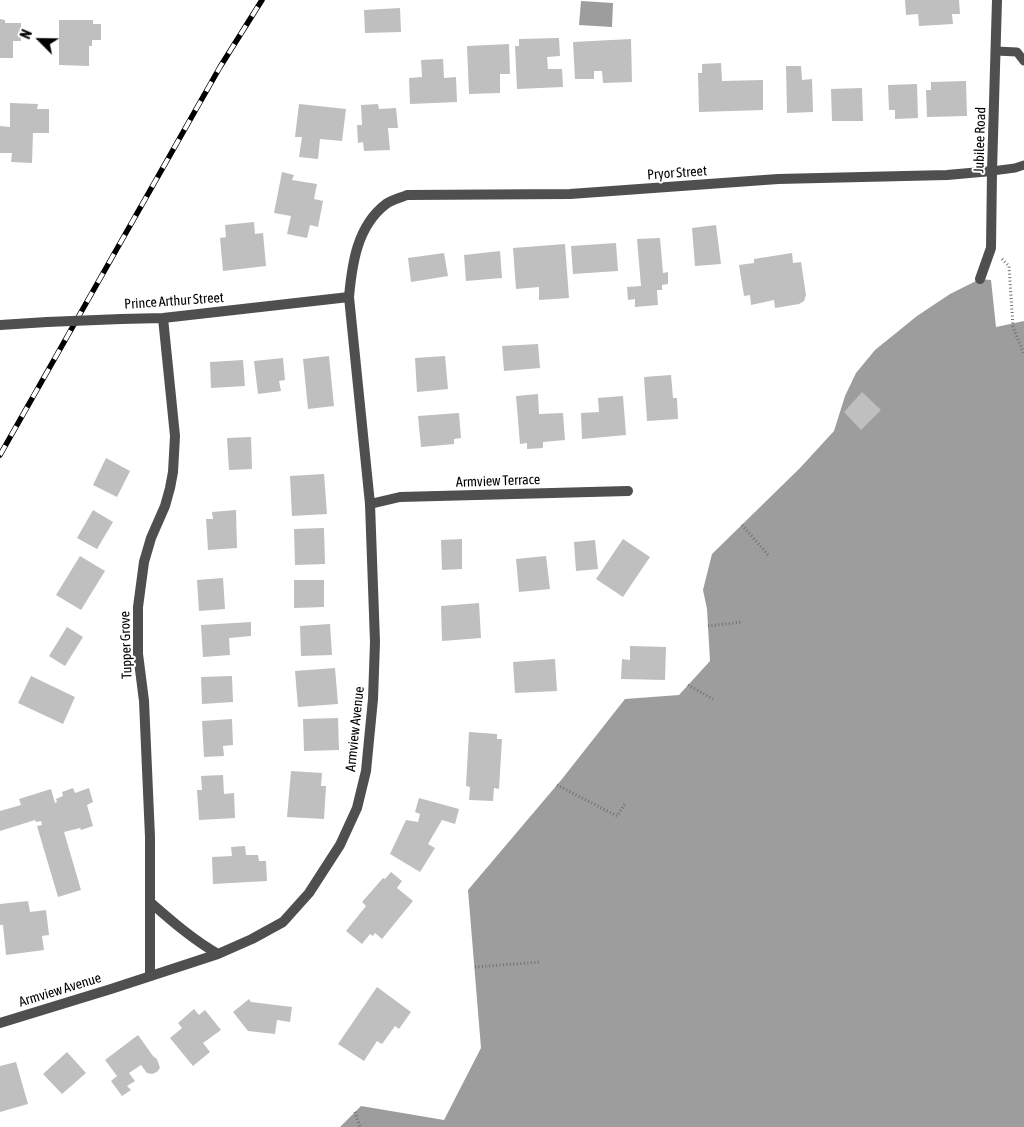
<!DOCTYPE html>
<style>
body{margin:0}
#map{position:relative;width:1024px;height:1127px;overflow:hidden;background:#fff;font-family:"Asap Condensed",sans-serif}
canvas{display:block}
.north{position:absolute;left:15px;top:15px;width:50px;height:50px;-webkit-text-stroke:4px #fff;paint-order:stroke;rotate:293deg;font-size:14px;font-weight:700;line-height:20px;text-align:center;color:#000}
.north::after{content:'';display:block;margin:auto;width:18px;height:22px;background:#000;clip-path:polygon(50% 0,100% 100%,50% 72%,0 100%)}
</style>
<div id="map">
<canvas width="1024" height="1127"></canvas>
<div class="north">N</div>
</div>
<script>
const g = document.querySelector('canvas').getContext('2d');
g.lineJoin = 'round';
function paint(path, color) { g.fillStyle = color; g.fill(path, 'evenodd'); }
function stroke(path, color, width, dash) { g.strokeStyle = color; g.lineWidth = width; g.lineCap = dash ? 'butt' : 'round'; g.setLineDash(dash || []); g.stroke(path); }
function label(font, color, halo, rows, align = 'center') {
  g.font = font + ' "Asap Condensed",sans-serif'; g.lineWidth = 4; g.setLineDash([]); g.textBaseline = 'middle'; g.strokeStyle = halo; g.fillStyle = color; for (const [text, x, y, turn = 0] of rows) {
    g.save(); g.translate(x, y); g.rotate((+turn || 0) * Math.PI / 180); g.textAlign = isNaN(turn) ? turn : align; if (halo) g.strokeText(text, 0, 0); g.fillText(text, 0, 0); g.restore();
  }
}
paint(new Path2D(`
 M581,1L613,3L612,27L579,25Z
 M980,279L991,280L996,327L1024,321V1127H340L361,1106L444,1120L481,1048L468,890L562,779L625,699L679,695L710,661L707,609L703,590L712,554L800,468L834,431L845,396L856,373L875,350L917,316L950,294Z`), '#9d9d9d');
paint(new Path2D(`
 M905,0H959L960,14H952L953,24L919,26L918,14L906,15Z
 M400,8L401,32L365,33L364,10Z
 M0,19L5,20V23H21V41H13V58H0Z
 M59,20H93V24H101V40H92V46H89V66L59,65Z
 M559,38L560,56L547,57L548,69H562L563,87L517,89L515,46H519V39Z
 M631,39L632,82L603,83L602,71H594V79H575L573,42Z
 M509,44L510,74H500V93L469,94L467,46Z
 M443,59L444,78L456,77L457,102L410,104L409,78L422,77L421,60Z
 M721,63L722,81L763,80V110L699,112L698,73H702V64Z
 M786,66H801L802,80L812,79L813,112L787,113Z
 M966,81L967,116L927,117L926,90H931V82Z
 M917,84L918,118L895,119V110H889L888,85Z
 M862,88L863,121H832L831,89Z
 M10,103L38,104L37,109H49V133H33L32,163L11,162L12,153H0V126L10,127Z
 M299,104L346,109L342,141L320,139L318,159L299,157L302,137H295Z
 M378,104L379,109L396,108L398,128H388L390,150L364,151L363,142L358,143L357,125H362L361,105Z
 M282,172L294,175L292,180L317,184L314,199L323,201L318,227L310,225L307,238L287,234L291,216L274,213Z
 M254,222L255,234L263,233L266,266L223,271L220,238L226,237L225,225Z
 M716,225L721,264L695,266L692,228Z
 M660,238L663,273L668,272V284L662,285V290H657L658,305L635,307V299L628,300L627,287L641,286L637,239Z
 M616,243L618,271L573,274L571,246Z
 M565,244L569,298L539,300V287L516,289L513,248Z
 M500,251L502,278L466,281L464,255Z
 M444,253L448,276L411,282L408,258Z
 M792,253L793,263L801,262L806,295L804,301L799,304L775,308L774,300L751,305L750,295L744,296L739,265L754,263V259Z
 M538,344L540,368L504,371L502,346Z
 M329,356L334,406L308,409L303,359Z
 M445,356L448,389L417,392L415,358Z
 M283,358L285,380L279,381L281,391L258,394L254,361Z
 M243,360L245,386L211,388L210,362Z
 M671,375L673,398H677L678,419L647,421L644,377Z
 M862,392L881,410L861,430L844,412Z
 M538,394L539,414L563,413L565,440L543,442V448L527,449V443L520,444L516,396Z
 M623,396L626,435L582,439L581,413L599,412L598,398Z
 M459,413L461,438L454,439V444L421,447L418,416Z
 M251,437L252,469L229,470L227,438Z
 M106,458L130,471L117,497L93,485Z
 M324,474L327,514L292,516L290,476Z
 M93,510L113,522L97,549L77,538Z
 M236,510L237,548L208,550L206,519H213L212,512Z
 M324,528L325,564L295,565L294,529Z
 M462,539V569L442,570L441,540Z
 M623,539L650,557L623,597L596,579Z
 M595,540L598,569L576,571L574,542Z
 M80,556L105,571L81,610L56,595Z
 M546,556L550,589L519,592L516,559Z
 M223,578L225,609L199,611L197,580Z
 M294,580H324V607L294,608Z
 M479,603L481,638L442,641L441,606Z
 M251,622V636L229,638L230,655L203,657L201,625Z
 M330,624L332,655L301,656L300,626Z
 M67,627L83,637L65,666L49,656Z
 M630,646L666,647L665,680L621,679L622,659L630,660Z
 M555,659L557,691L515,693L513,662Z
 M335,668L338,704L298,707L295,671Z
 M31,676L75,697L63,724L18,703Z
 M232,676L233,702L202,704L201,677Z
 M338,718L339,750L304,751L303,719Z
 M232,719L233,745L223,746L224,756L204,757L202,721Z
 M469,732L497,734V739H502L499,789L494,788L493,801L469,800L470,787L466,786Z
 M291,771L322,773L321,786H326L324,819L287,817Z
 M223,775L224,794L234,793L235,818L199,820L197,790H202L201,776Z
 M73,788L75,793L89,788L93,802L87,805L93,826L81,830L80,828L64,832L81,890L58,897L37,826L42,825L41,821L36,822L35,820L0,831V811L21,805L19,799L51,789L55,803L57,802L56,799L63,796L62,792Z
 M419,798L459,809L455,824L442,820L428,844L435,848L420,872L390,854L406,820L418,822L420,814L415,812Z
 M245,846L246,855H258L259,861H266L267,881L213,884L212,857L232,856L231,847Z
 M391,872L402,881L397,888L413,901L382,939L375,933L373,936L370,934L362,944L346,931L366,906L362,902L383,878L385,879Z
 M28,901L30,912L46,910L49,935L42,936L44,950L6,955L3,925H0V904Z
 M377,987L411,1012L399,1029L395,1026L382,1044L377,1041L364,1061L338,1044Z
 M249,999L251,1002L292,1007L290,1022L277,1020L275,1034L248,1031L233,1012Z
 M194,1009L199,1015L205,1010L221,1030L203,1043L210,1052L193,1066L170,1038L182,1028L178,1023Z
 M138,1035L153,1056L157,1059L160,1068L157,1072L152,1074L147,1073L141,1065L129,1073L135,1081L127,1086L131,1090L122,1096L111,1081L117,1076L105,1060Z
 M67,1052L86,1073L62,1094L43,1074Z
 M16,1062L28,1104L0,1112V1066Z`), '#bfbfbf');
stroke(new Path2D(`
 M1002,259L1009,266L1013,327L1024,354
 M742,525L769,556
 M708,626L742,622
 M688,685L713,699
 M557,785L617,816L625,804
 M475,967L540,962
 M355,1112L360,1127`), '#717171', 3, [1, 2.5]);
stroke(new Path2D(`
 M996,51L1017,52L1024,61
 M992,171L1015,168L1024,165`), '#4f4f4f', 9);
stroke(new Path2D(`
 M980,279L991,248L992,171
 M121,319L163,318L349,297
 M0,325L47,322
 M370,504L400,497L628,491
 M150,976V837L144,701L138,654V607L144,562L151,538L165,506L170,488L173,472L175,436L163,318`), '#4f4f4f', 10);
stroke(new Path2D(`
 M150,902C172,921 192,939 218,954
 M0,1023L111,989L218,954L252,939L283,922L309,893L340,845L357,808L366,771L373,699L375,642L370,504L349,297C352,264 357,226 386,204C391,200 400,198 407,195L570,194L778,179L947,175L992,171L997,0`), '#4f4f4f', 10);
const rail = new Path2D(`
 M0,455L220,67L262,0`);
stroke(rail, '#000', 5.5);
stroke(rail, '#fff', 4, [11]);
stroke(new Path2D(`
 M47,322L121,319`), '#4f4f4f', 10);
label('14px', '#000', '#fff', [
 ["Jubilee Road",980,140,-88],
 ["Pryor Street",677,173,-4],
 ["Prince Arthur Street",174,301,-4],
 ["Armview Terrace",498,481,-2],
 ["Tupper Grove",126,645,-92],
 ["Armview Avenue",355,729,-84],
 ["Armview Avenue",60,990,-17]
]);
</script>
